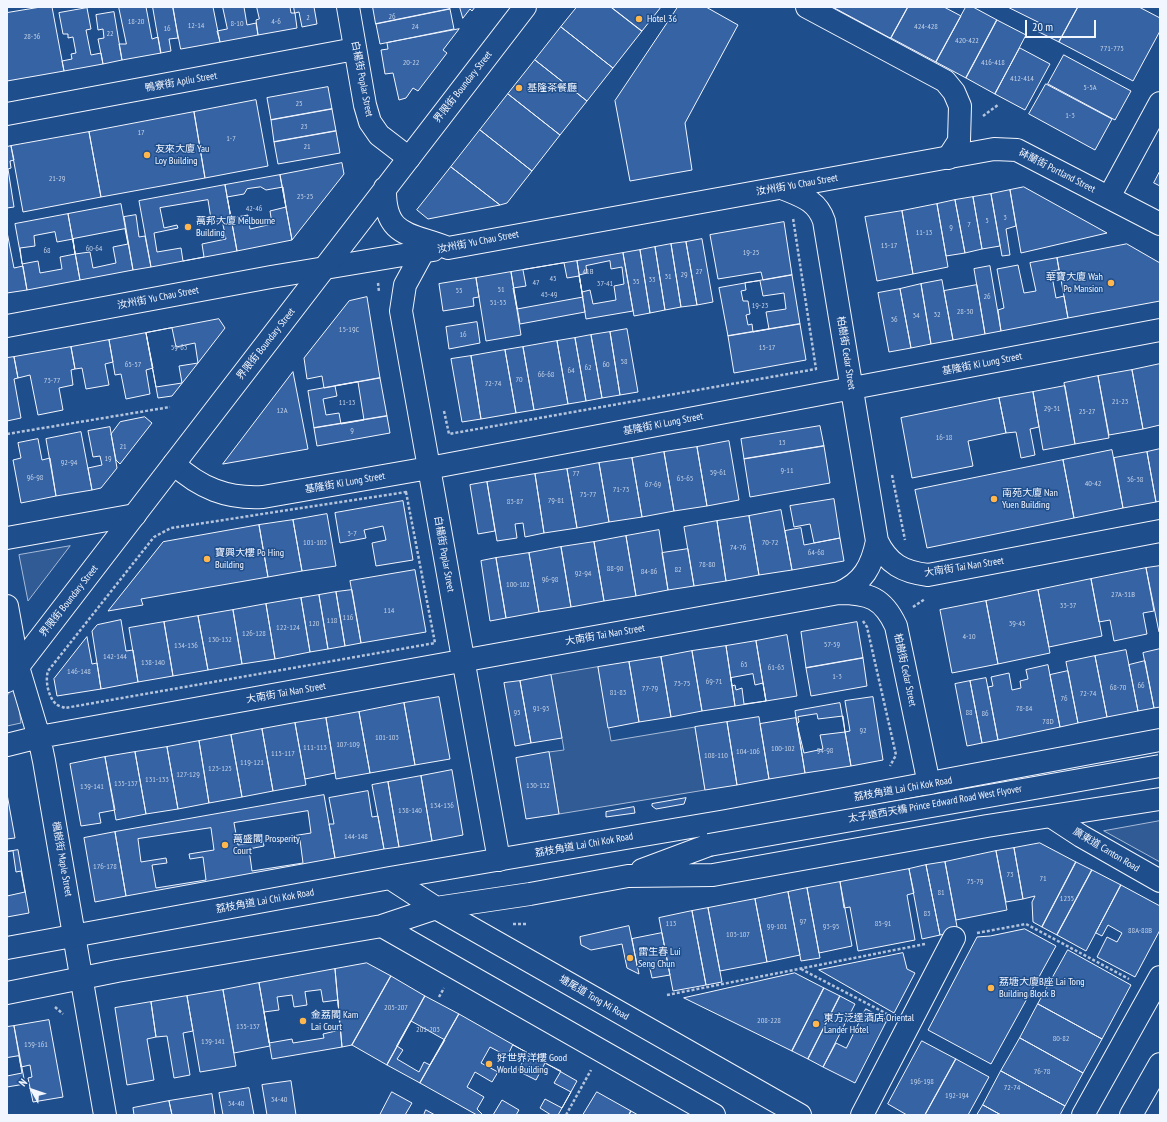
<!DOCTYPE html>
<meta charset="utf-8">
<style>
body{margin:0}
#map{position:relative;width:1167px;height:1122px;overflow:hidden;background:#1f4e8c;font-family:"PT Sans Narrow",sans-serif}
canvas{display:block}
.frame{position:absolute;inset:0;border:8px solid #f2f6ff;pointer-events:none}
.north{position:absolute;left:12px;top:1070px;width:40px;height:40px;-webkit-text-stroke:3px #1f4e8c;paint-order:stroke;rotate:310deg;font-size:11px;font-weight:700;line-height:16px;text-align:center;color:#f2f6ff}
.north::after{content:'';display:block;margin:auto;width:14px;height:18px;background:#f2f6ff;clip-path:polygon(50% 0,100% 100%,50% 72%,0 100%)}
.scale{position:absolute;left:1025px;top:20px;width:71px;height:18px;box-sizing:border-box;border:2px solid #f2f6ff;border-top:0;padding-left:5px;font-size:12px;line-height:14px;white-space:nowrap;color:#f2f6ff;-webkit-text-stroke:3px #1f4e8c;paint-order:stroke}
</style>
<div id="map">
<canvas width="1167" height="1122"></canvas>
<div class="frame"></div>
<div class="north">N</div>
<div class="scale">20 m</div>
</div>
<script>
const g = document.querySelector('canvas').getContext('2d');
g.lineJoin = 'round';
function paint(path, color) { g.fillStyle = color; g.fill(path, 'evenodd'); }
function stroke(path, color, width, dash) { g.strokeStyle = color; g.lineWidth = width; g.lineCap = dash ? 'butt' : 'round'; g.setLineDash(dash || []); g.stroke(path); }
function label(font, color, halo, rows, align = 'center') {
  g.font = font + ' "PT Sans Narrow","Noto Sans TC",sans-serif'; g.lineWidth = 3; g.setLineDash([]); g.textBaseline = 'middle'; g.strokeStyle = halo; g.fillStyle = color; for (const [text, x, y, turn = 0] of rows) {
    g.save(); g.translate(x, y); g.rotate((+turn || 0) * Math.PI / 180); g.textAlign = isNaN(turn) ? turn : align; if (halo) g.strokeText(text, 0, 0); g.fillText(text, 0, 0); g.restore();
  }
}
const built = new Path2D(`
 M70,546L28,601L19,555Z
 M598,667L611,741L695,727L705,790L559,814L549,752L564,750L551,675Z
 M16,685L21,723L7,726V696Z
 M1160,821V862L1104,831Z`);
paint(built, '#305b95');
stroke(built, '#a8bbd7', 1);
const building = new Path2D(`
 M41,7H52L64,71L7,81V13Z
 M119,7H146L152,39L158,37L161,53L122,60L119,44H126Z
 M153,7H173L178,38L169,39L171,51L161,53Z
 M173,7H213L220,42L181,49Z
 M223,7H244L247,25L256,23L258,35L220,42L217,31L227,29Z
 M257,7H290L291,13H295L297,28L258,35L256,20L259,19Z
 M294,7H314L317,24L302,27L299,12L295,13Z
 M373,7H449L450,9L376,24Z
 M460,7H475L472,11L470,9L463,18Z
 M577,7H611L642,31L613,68L561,27Z
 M611,7H661L642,31Z
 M678,7H706L738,25L685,123L692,170L630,181L615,101Z
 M833,7H908L891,38Z
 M908,7H944L961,16L936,62L891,38Z
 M966,7H973L997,20L966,78L936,62Z
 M1008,7H1078L1059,42L1035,30L1039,23Z
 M1078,7H1139L1160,18V31L1133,81L1059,42Z
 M87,8L91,29L86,30L91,55L101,53L103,64L64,71L62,61L72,59L71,54L76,53L73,37L68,38V34H63L59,13Z
 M450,9L454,29L380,44L376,24Z
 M114,12L122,60L103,64L98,39L104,38L103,29L98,30L96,15Z
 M997,20L1026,35L995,94L966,78Z
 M561,27L613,68L587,101L535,60Z
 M459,29L443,50L447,53L418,91L413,88L406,98L399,100L393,73L385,74L381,50L388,49L387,43Z
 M1020,48L1050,64L1025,110L995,94Z
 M1064,55L1131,91L1115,120L1048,84Z
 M535,60L587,101L560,135L508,94Z
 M1046,84L1112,119L1095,150L1029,114Z
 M328,87L332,109L271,120L267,98Z
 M508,94L560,135L532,171L480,130Z
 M256,100L268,166L205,178L194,112Z
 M332,109L336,131L274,142L271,120Z
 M194,112L205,178L101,197L89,132Z
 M480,130L532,171L507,203L500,205L451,167Z
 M336,131L340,153L278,164L274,142Z
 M89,132L101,197L23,212L11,146Z
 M11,146L14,160L10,161L11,168L8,169L14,207L7,208V147Z
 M342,163L344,174L292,240L280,175Z
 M451,167L500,205L428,219L417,210Z
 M1160,171V186L1154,183Z
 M280,175L292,240L237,251L225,185Z
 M225,185L237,251L151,267L139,201Z
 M261,187L266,190L283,187L286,207L270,211L272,224L250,229L248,215L231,218L227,197L244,194L247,189Z
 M1024,187L1107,233L1021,253L1010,190Z
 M1010,190L1016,226L1006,229L1010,255L1002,256L991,194Z
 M991,194L1000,246L982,249L973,197Z
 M973,197L982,249L965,253L955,200Z
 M208,200L211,219L198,221L199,225L222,220L226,239L202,244L204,257L183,261L181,248L157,252L154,233L178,228L177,225L164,228L160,208Z
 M955,200L965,253L946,256L937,204Z
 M121,204L133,270L80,280L68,214Z
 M937,204L948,267L913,274L902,211Z
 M902,211L913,274L877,281L865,217Z
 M68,214L80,280L27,290L15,224Z
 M136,215L139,237L145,236L151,267L133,270L124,217Z
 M784,222L792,275L763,280L761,272L718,279L710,235Z
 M125,229L128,244L113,247L116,263L93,268L90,252L75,254L73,239Z
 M7,232L14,268L23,266L27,290L7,293Z
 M55,232L57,242L73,239L75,254L60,257L62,269L40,273L38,261L22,264L20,248L35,246L34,236Z
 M702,239L713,302L697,305L686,242Z
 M686,242L697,305L681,307L671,244Z
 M671,244L681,307L665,310L655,247Z
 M1127,244L1160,263V301L1068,318L1057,258Z
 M655,247L665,310L650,313L640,250Z
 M640,250L650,313L634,316L623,253Z
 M623,253L633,311L586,319L577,261Z
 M1057,258L1059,270L1051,271L1056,298L1064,296L1068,318L1001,331L998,310L1004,308L997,269L1018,265L1024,293L1036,291L1030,263Z
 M577,261L585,312L520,324L511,272Z
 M610,261L611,269L622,267L624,284L614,286L616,300L593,304L590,290L582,292L579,275L587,273L586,266Z
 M564,263L567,278L579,276L583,297L517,309L513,288L526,286L523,270Z
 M990,266L1001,331L985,334L974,269Z
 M511,272L521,335L486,341L476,278Z
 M792,275L800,324L728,336L719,288Z
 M476,278L479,297L473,298L474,306L443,311L439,284Z
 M942,280L953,340L931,344L921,284Z
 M760,281L763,296L784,293L786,309L766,312L769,329L753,332L752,324L748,325L746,315L750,314L748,301H743L741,291L746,290L745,283Z
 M921,284L931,344L911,348L900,289Z
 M977,285L985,334L953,340L944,291Z
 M900,289L911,348L889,352L878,293Z
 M367,297L380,378L324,388L322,376L307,379L304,358L349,301Z
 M219,319L225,328L198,363L172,396L158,398L146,333Z
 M477,322L480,343L449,349L446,327Z
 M800,324L806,360L734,373L728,336Z
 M172,328L176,347L195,343L198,363L179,366L182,383L156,387L146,333Z
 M627,329L638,392L620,395L610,332Z
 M610,332L620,395L602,398L591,335Z
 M146,333L153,368L146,370L150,394L126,399L121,374L115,375L109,340Z
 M591,335L602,398L586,401L575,338Z
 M575,338L586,401L568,404L557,341Z
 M109,340L113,362L105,364L109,385L86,389L82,368L75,369L71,347Z
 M557,341L568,404L534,410L523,347Z
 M71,347L75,369L71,370L73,385L59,388L63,410L38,415L30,375L18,378L14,357Z
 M523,347L534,410L516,413L505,350Z
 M505,350L516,413L481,419L471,356Z
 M471,356L481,419L462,422L451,359Z
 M14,357L18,378L14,379L21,418L7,421V358Z
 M1160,364V425L1143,429L1132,370Z
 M1132,370L1143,429L1109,435L1098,376Z
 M293,372L308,449L223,464Z
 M1098,376L1109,438L1075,444L1064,383Z
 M380,378L387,416L314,428L308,391Z
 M358,382L364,420L341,424L339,413L326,415L323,399L337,396L335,386Z
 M1065,386L1075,444L1043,450L1033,392Z
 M1033,392L1039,427L1030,429L1035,455L1021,458L1016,432L1006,433L999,398Z
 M999,398L1006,433L968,441L973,466L912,478L901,418Z
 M387,416L390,433L317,446L314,428Z
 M145,417L152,423L120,464L116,460L111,434L120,422Z
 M820,426L824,446L744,459L741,439Z
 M110,427L117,468L101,488L92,490L88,468L102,465L100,456L93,457L88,431Z
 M81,432L92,490L56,496L46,439Z
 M38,439L42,460L50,458L56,496L21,503L13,460L21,458L18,443Z
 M729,441L739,500L707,506L697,447Z
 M824,446L830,483L750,497L744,459Z
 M697,447L707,506L674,511L664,452Z
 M1160,449V501L1156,502L1147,452Z
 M1112,450L1123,508L1074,518L1063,460Z
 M664,452L674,511L642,517L632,458Z
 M1147,452L1156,502L1123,508L1114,458Z
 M632,458L642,517L609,522L599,463Z
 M1063,460L1074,518L927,548L915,490Z
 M599,463L609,522L577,528L567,469Z
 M567,469L577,528L544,533L535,474Z
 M535,474L544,533L525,537L523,523L515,524L517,538L497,541L487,482Z
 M487,482L495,531L478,534L470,485Z
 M834,499L840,538L814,543L810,524L794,527L790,506Z
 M403,501L413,560L376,566L372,543L386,540L383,526L364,530L366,538L340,543L335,513Z
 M781,510L792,570L759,575L749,516Z
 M327,514L336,566L302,571L293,520Z
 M749,516L759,575L726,581L717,521Z
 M293,520L302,571L268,577L259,525Z
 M717,521L726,581L694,586L684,527Z
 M259,525L268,577L141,599L143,605L108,611L163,542Z
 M801,528L804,545L840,538L844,561L792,570L785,531Z
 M659,530L668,590L636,596L626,536Z
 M626,536L636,596L604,601L594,542Z
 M594,542L604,601L571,607L561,547Z
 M561,547L571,607L539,612L529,553Z
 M688,549L694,586L668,590L662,553Z
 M529,553L539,612L506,618L496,558Z
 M496,558L506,618L490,621L481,561Z
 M1160,566V632H1159L1146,568Z
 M1146,568L1154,611L1143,613L1147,634L1114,641L1110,620L1099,622L1091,579Z
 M415,570L426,632L361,643L350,581Z
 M1091,579L1102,636L1049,647L1038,590Z
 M352,590L361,643L345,646L336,592Z
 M1038,590L1050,653L998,664L986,601Z
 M336,592L345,646L328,649L319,595Z
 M319,595L328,649L310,652L301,598Z
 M301,598L310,652L275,659L266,604Z
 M986,601L998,664L952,673L940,610Z
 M266,604L275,659L242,664L233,610Z
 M233,610L242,664L208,670L198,616Z
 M198,616L208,670L173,676L164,622Z
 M121,620L126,651L133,650L138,682L101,689L92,631L97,625Z
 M164,622L173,676L138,682L129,628Z
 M857,622L863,658L806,668L801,632Z
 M787,635L797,696L766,701L756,641Z
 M87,637L92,664L97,663L101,689L57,696L54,679Z
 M756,641L766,701L735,706L726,646Z
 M726,646L735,706L702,711L692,651Z
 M1160,649V707L1154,708L1143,653Z
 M1126,650L1138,711L1107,717L1095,656Z
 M692,651L702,711L671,717L661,657Z
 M1095,656L1107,717L1078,723L1066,662Z
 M661,657L671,717L639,722L629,662Z
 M863,658L867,686L811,696L806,668Z
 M1145,661L1154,708L1138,711L1129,665Z
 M629,662L639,722L608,728L598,667Z
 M1048,665L1060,727L998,740L988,687L993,686L991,677L1009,673L1012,690L1021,688L1020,681L1028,679L1026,670Z
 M1068,671L1078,723L1060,727L1050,675Z
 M753,674L755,685L763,683L766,701L744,704L742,688L736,690L735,685L732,686L731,678Z
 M551,675L562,738L531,743L520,681Z
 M986,678L998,740L982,743L970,681Z
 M520,681L531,743L515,746L504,683Z
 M970,681L982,743L967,746L955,684Z
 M439,697L450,759L415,765L404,703Z
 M873,697L883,760L851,766L845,732L850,731L845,701Z
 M404,703L415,765L370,773L359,712Z
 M840,703L851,766L805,773L795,711Z
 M359,712L370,773L336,779L326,718Z
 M817,714L818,719L843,716L845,732L820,735L823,749L804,753L797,724L799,722L798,717Z
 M759,717L769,779L737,785L727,722Z
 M326,718L335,773L305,779L295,723Z
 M796,718L805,773L769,779L760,724Z
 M727,722L737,785L705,790L695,727Z
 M295,723L306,785L273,791L262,729Z
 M262,729L273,791L242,797L231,735Z
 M231,735L242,797L209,803L199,741Z
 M199,741L209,803L178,809L167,747Z
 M167,747L178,809L146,814L135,752Z
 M135,752L146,814L116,820L105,757Z
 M549,752L559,814L526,819L516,758Z
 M105,757L115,810L99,813L101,823L81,826L70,764Z
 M452,770L463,835L432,841L421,776Z
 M421,776L432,841L399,847L388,782Z
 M388,782L399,847L384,849L372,785Z
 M368,791L372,817L378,816L384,849L335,858L329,824H334L329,798Z
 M7,794L15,838L7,839Z
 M324,795L335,858L126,896L115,832Z
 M686,798L684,804L656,809L652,806V804Z
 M634,807L635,813L606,817V812Z
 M308,811L311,833L286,837L287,842L300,840L303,863L252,871L249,849L264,846L263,841L238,845L234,823Z
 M211,828L214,850L189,854L190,859L203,857L206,880L156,888L152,865L167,863L166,858L141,862L138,839Z
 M115,832L126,896L95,902L84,838Z
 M1040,843L1076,862L1042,927L1033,922L1032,902L1035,896L1023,899L1014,848Z
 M1014,848L1023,899L1006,902L996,851Z
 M18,850L29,913L7,917V852Z
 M13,851L16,872L21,871L25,892L7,896V852Z
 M996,851L1007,910L956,920L945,862Z
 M945,862L958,932L940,935L926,865Z
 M1076,862L1092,870L1057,935L1042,927Z
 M926,865L940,935L922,939L909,869Z
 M909,869L914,893L907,895L915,940L858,951L850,907L844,908L840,882Z
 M1092,870L1121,885L1086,951L1057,935Z
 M840,882L852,946L819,953L807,888Z
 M1121,885L1160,906V930L1135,977L1097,957L1107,937L1117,942L1122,933L1108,925L1102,936L1096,933Z
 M807,888L820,958L801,961L788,892Z
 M788,892L800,955L767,962L755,899Z
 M755,899L767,962L720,971L708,908Z
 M708,908L722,982L706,985L692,911Z
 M692,911L706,985L673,991L659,918Z
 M629,926L639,974L627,968L622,944L591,950L581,945L580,937Z
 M1025,929L1056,946L991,1064L928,1030L977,937L990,936Z
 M662,933L670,975L652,978L649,964L637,966L632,939Z
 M1068,950L1131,985L1102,1039L1038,1004Z
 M903,953L907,969L915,973L894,1013L819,970Z
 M367,963L391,976L352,1045L342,1047L335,969Z
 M335,969L342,1047L272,1059L259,983Z
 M795,973L824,988L792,1051L684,998Z
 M391,976L425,996L387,1065L352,1045Z
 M259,983L270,1046L234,1053L223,990Z
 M824,988L840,996L808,1059L792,1051Z
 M223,990L236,1066L200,1072L187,996Z
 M321,990L323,1002L338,1000L340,1030L323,1034L324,1038L293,1043L292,1039L269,1043L264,1012L279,1010L277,997L292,995L294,1007L307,1005L305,992Z
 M187,996L193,1031L183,1033L190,1075L174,1078L167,1036L156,1037L151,1002Z
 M425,996L459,1014L420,1083L387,1065Z
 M840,996L855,1004L823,1067L808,1059Z
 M151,1002L156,1037L147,1039L154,1080L127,1085L115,1008Z
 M1038,1004L1102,1039L1083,1073L1020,1038Z
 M866,1009L887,1020L855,1083L823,1067L836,1043L846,1048Z
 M459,1014L577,1081L558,1115H477L420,1083Z
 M49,1020L63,1097L33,1102L28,1078L32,1077L30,1065L21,1067L14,1026Z
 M411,1021L445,1040L430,1065L424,1062L419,1072L397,1059L403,1050L397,1046Z
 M14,1026L25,1084L7,1087V1027Z
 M1020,1038L1083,1073L1065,1106L1001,1071Z
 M922,1041L956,1059L925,1115H907L888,1104Z
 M513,1045L528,1053L518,1070L522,1073L536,1080L545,1063L561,1071L554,1083L571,1092L562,1108L545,1099L540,1108L551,1115H516L519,1110L502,1100L493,1115H483L477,1109L484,1097L467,1087L475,1072L492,1082L498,1072L481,1063L490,1047L507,1056Z
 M19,1056L22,1073L7,1076V1058Z
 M956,1059L989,1077L968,1115H925Z
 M1001,1071L1065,1106L1060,1115H1001L983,1105Z
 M291,1081L296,1115H267L262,1085Z
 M249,1088L254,1115H223L219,1093Z
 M392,1092L412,1103L405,1115H380Z
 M597,1092L631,1111L629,1115H583Z
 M212,1094L215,1115H172L169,1101Z
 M169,1101L172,1115H134L133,1108Z
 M983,1105L1001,1115H977Z
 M426,1110L435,1115H424Z
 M631,1111L638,1115H629Z`);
paint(building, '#3563a3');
stroke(building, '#f2f6ff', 1);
const minor = new Path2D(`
 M348,7L365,105L370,122L379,135L409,158
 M807,7L945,81L954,92L960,106L959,141L948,158
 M7,114L355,49
 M782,188C801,196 817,200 824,221L877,541C888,564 903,572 928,575L1160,531
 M1109,197L1160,103
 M423,252L405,285L401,311L499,860
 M7,326L271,277L433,250
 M174,464C200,488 227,499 263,497L429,468L1160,330
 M7,538L135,515
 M839,593C869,593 883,598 896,626L929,784
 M7,606L18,667L39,737L44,761L105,1115
 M7,745L39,737L839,593C863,583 872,566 877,541
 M1052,817L1081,836L1160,881
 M862,1115L954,938`);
const major = new Path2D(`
 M385,188C384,239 413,233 448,248L994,149L1017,150L1160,224
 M7,681L525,7
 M642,870L709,845
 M390,878L436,908L800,1115
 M382,926L714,1115
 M7,948L390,878L726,821L1160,740
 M7,993L117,971L382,926L436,908L530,894L628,876L713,875L987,826L1160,799
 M1083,1115L1160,977
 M1131,1115L1160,1064`);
stroke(minor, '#f2f6ff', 24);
stroke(major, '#f2f6ff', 24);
stroke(new Path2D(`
 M983,116L998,105
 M378,283L379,292
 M444,411L449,434L816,369L793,218
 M7,434L170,407
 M892,475L905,540
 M406,492L435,643L65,708C63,707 58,706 56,704C48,697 45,680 48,671L154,537L171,528Z
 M913,607L925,599
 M863,621L867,627L896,755L890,766
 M513,924H528
 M977,933L1026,924L1129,979
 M801,969L889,1015
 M667,995L925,944
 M439,997L444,988
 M55,1007L63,1014
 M566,1115L591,1070`), '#b3c4dc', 2.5, [3, 2]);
stroke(minor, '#1f4e8c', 22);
stroke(major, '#1f4e8c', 22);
const majorBridge = new Path2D(`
 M709,845L1160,766`);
stroke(majorBridge, '#f2f6ff', 24, []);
stroke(majorBridge, '#1f4e8c', 22);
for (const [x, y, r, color] of [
 [639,19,4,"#ffb74d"],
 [519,88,4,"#ffb74d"],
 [147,155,4,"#ffb74d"],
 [188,227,4,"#ffb74d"],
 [1111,283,4,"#ffb74d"],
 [994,499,4,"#ffb74d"],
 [207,559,4,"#ffb74d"],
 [225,845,4,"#ffb74d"],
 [630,958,4,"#ffb74d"],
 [991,988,4,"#ffb74d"],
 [303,1021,4,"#ffb74d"],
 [816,1024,4,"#ffb74d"],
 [489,1064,4,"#ffb74d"]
]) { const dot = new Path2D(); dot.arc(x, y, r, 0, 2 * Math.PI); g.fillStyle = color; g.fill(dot); stroke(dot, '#1f4e8c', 1.5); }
label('8px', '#c3d1e8', null, [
 ["26",392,17],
 ["2",308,18],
 ["18-20",136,22],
 ["4-6",276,22],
 ["8-10",237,24],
 ["12-14",196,26],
 ["24",415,27],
 ["424-428",926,27],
 ["16",167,29],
 ["22",110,34],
 ["28-36",32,37],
 ["420-422",967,41],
 ["771-775",1112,49],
 ["20-22",411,63],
 ["416-418",993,63],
 ["412-414",1022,79],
 ["5-5A",1090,88],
 ["25",299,104],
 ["1-3",1070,116],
 ["23",304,127],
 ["17",141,133],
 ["1-7",231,139],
 ["21",307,147],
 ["21-29",57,179],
 ["23-25",305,197],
 ["42-46",254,209],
 ["3",1005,218],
 ["5",987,221],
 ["7",969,225],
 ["9",951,228],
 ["11-13",924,233],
 ["15-17",889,246],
 ["60-64",94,249],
 ["68",47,251],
 ["19-25",751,253],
 ["41B",588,272],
 ["27",699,272],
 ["29",684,275],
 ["31",668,277],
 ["45",553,279],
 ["33",652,280],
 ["35",636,282],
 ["47",536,283],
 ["37-41",605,284],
 ["51",501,290],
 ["55",459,291],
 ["43-49",549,295],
 ["26",987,297],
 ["51-53",498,303],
 ["19-23",760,306],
 ["28-30",965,312],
 ["32",937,315],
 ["34",916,316],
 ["36",894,320],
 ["15-19C",349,330],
 ["16",463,335],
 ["59-63",179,348],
 ["15-17",767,348],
 ["58",624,362],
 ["65-57",133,365],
 ["60",606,365],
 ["62",588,368],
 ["64",571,371],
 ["66-68",546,375],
 ["70",519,380],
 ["73-77",52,381],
 ["72-74",493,384],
 ["21-23",1120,402],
 ["11-13",347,403],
 ["29-31",1052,409],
 ["12A",282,411],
 ["25-27",1087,412],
 ["9",352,431],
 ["16-18",944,438],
 ["13",782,443],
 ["21",123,447],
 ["19",108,459],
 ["92-94",69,463],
 ["9-11",787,471],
 ["59-61",718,473],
 ["77",576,474],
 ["96-98",35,478],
 ["63-65",685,479],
 ["36-38",1135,480],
 ["40-42",1093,484],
 ["67-69",653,485],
 ["71-73",621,490],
 ["75-77",588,495],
 ["79-81",556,501],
 ["83-87",515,502],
 ["3-7",352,534],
 ["101-103",315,543],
 ["70-72",770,543],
 ["74-76",738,548],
 ["64-68",816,553],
 ["78-80",707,565],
 ["88-90",615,569],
 ["82",678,570],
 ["84-86",649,572],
 ["92-94",583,574],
 ["96-98",550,580],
 ["100-102",518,585],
 ["27A-31B",1123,595],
 ["33-37",1068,606],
 ["114",389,611],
 ["116",348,618],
 ["118",332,621],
 ["120",314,624],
 ["39-43",1017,624],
 ["122-124",288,628],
 ["126-128",254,634],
 ["4-10",969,637],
 ["130-132",220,640],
 ["57-59",832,645],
 ["134-136",186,646],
 ["142-144",115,657],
 ["138-140",153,663],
 ["65",744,665],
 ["61-63",776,668],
 ["146-148",79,672],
 ["1-3",837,677],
 ["69-71",714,682],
 ["73-75",682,684],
 ["66",1141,686],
 ["68-70",1118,688],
 ["77-79",650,689],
 ["81-83",618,693],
 ["72-74",1088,694],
 ["76",1064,699],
 ["91-93",541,709],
 ["78-84",1024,709],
 ["95",517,713],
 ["88",969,713],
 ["86",985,714],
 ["78D",1048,722],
 ["92",863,731],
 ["101-103",387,738],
 ["107-109",348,745],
 ["111-113",315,748],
 ["100-102",783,749],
 ["94-98",825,751],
 ["104-106",748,752],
 ["115-117",283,754],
 ["108-110",716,756],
 ["119-121",252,763],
 ["123-125",220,769],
 ["127-129",188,775],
 ["131-133",157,780],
 ["135-137",126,784],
 ["130-132",538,786],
 ["139-141",92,787],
 ["134-136",442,806],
 ["138-140",410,811],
 ["144-148",356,837],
 ["176-178",105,867],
 ["73",1010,875],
 ["71",1043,879],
 ["75-79",975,882],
 ["81",941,893],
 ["1235",1067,899],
 ["83",927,914],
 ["97",803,922],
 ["113",671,924],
 ["85-91",883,924],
 ["99-101",777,927],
 ["93-95",831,927],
 ["88A-88B",1140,931],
 ["103-107",738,935],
 ["205-207",396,1008],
 ["208-228",769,1021],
 ["135-137",248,1027],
 ["201-203",428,1030],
 ["80-82",1061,1039],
 ["139-141",213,1042],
 ["159-161",36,1045],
 ["76-78",1042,1072],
 ["196-198",922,1082],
 ["72-74",1012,1088],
 ["192-194",957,1096],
 ["34-40",279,1100],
 ["34-40",236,1104]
]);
label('10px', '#f2f6ff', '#1f4e8c', [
 ["Hotel 36",647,19],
 ["基隆茶餐廳",527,88],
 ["友來大廈 Yau",155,149],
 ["Loy Building",155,161],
 ["萬邦大廈 Melbourne",196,221],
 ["Building",196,233],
 ["華寶大廈 Wah",1103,277,"right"],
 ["Po Mansion",1103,289,"right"],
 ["南苑大廈 Nan",1002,493],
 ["Yuen Building",1002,505],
 ["寶興大樓 Po Hing",215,553],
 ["Building",215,565],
 ["萬盛閣 Prosperity",233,839],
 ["Court",233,851],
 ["雷生春 Lui",638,952],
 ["Seng Chun",638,964],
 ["荔塘大廈B座 Lai Tong",999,982],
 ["Building Block B",999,994],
 ["金荔閣 Kam",311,1015],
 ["Lai Court",311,1027],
 ["東方泛達酒店 Oriental",824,1018],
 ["Lander Hotel",824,1030],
 ["好世界洋樓 Good",497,1058],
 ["World Building",497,1070]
], 'left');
label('10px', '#f2f6ff', '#1f4e8c', [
 ["白楊街 Poplar Street",362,79,79],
 ["鴨寮街 Apliu Street",181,82,-10],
 ["界限街 Boundary Street",463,87,-52],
 ["砵蘭街 Portland Street",1057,171,27],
 ["汝州街 Yu Chau Street",797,185,-10],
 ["汝州街 Yu Chau Street",478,242,-11],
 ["汝州街 Yu Chau Street",158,298,-11],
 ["界限街 Boundary Street",266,344,-52],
 ["柏樹街 Cedar Street",846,353,81],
 ["基隆街 Ki Lung Street",982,364,-11],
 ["基隆街 Ki Lung Street",663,424,-11],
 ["基隆街 Ki Lung Street",345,483,-10],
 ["白楊街 Poplar Street",444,554,80],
 ["大南街 Tai Nan Street",964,567,-9],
 ["界限街 Boundary Street",69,601,-52],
 ["大南街 Tai Nan Street",605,635,-10],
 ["柏樹街 Cedar Street",905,670,78],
 ["大南街 Tai Nan Street",286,693,-10],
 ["荔枝角道 Lai Chi Kok Road",903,789,-10],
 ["太子道西天橋 Prince Edward Road West Flyover",935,804,-10],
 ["荔枝角道 Lai Chi Kok Road",584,845,-10],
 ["廣東道 Canton Road",1106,850,31],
 ["楓樹街 Maple Street",62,859,80],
 ["荔枝角道 Lai Chi Kok Road",265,901,-10],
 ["塘尾道 Tong Mi Road",594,998,30]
]);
</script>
